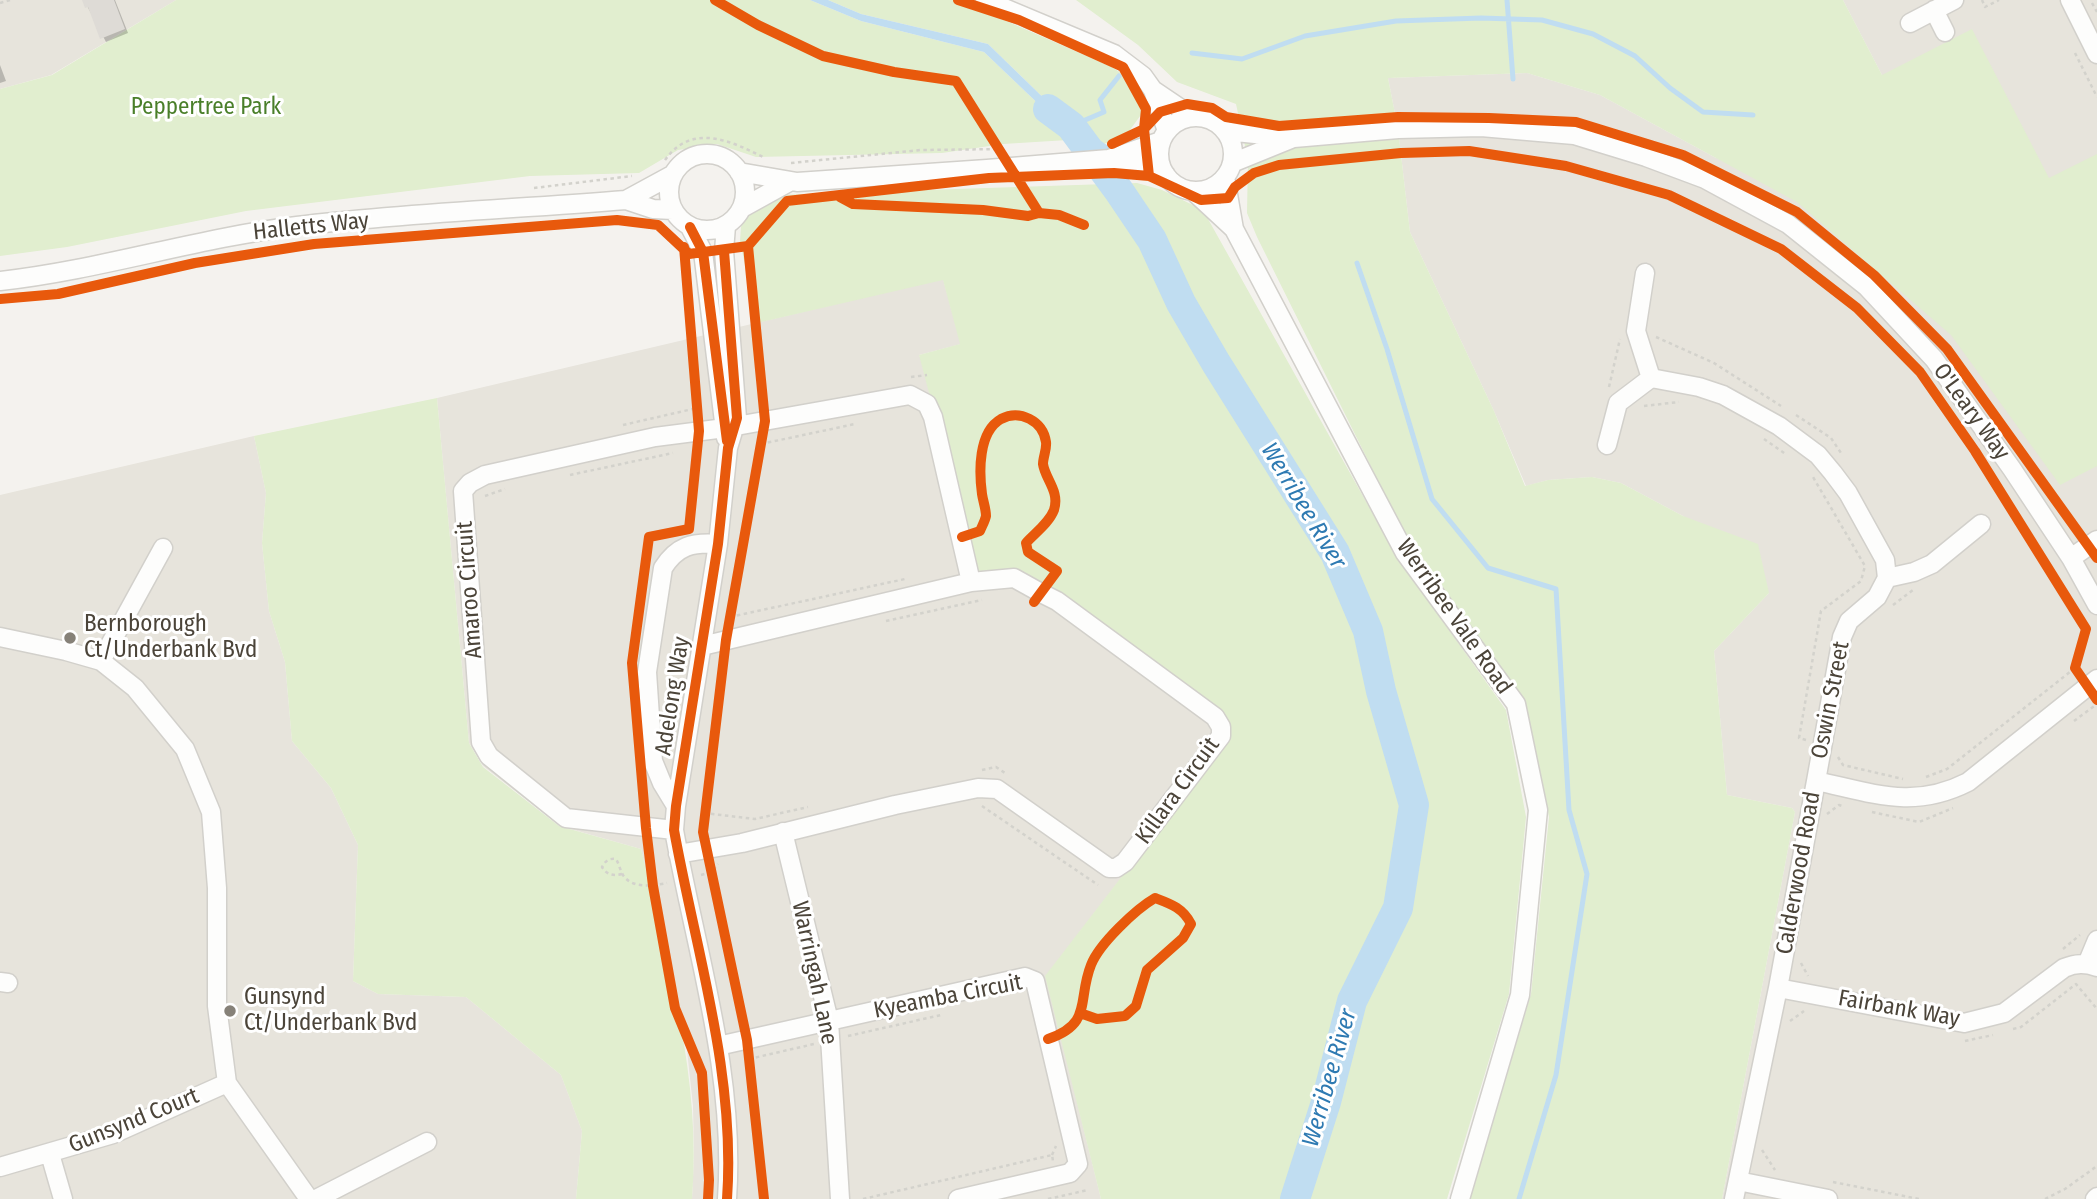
<!DOCTYPE html>
<style>
body{margin:0}
canvas{display:block;background:#f4f2ee}
</style>
<canvas width="2097" height="1199"></canvas>
<script>
const g = document.querySelector('canvas').getContext('2d');
g.lineJoin = 'round';
function paint(path, color) { g.fillStyle = color; g.fill(path, 'evenodd'); }
function stroke(path, color, width, dash) { g.strokeStyle = color; g.lineWidth = width; g.lineCap = dash ? 'butt' : 'round'; g.setLineDash(dash || []); g.stroke(path); }
function label(font, color, halo, rows, align = 'center') {
  g.font = font + ' "Fira Sans Condensed",sans-serif'; g.lineWidth = 6; g.setLineDash([]); g.textBaseline = 'middle'; g.strokeStyle = halo; g.fillStyle = color; for (const [text, x, y, turn = 0] of rows) {
    g.save(); g.translate(x, y); g.rotate((+turn || 0) * Math.PI / 180); g.textAlign = isNaN(turn) ? turn : align; if (halo) g.strokeText(text, 0, 0); g.fillText(text, 0, 0); g.restore();
  }
}
paint(new Path2D(`
 M0,0H176L51,75L0,89Z
 M1843,0H2097V1199H1722L1795,812L1792,808L1727,795L1714,651L1769,593L1683,516L1621,483L1592,477L1548,480L1526,486L1494,411L1410,232L1398,129L1388,78L1527,73L1600,95L1716,158L1882,75Z
 M943,279L961,344L919,355L1015,568L1061,593L1223,717L1227,740L1046,976L1101,1199H692L694,1154L693,1106L687,1050L641,849L560,826L483,766L469,743L437,398Z
 M254,436L266,493L262,543L269,611L285,662L292,741L331,788L358,845L353,981L378,994L466,997L561,1075L582,1131L576,1199H0V495Z`), '#e7e4dc');
paint(new Path2D(`
 M176,0H810L861,21L984,52L1050,115L1084,139L1003,144L942,153L756,157L717,144L678,150L639,173L530,176L246,211L67,247L0,256V89L52,75Z
 M828,0H958L1112,67L1140,86L1143,112L1127,134L1104,144L1056,110L988,44L861,14Z
 M1076,0H1843L1882,75L1972,29L2049,178L2097,154V466L2060,485L1951,335L1797,202L1600,95L1527,73L1388,78L1398,129L1410,232L1494,411L1525,486L1548,480L1592,477L1621,483L1683,516L1758,544L1769,593L1714,651L1727,795L1792,808L1795,812L1722,1199H1470L1531,994L1549,817L1525,704L1411,547L1257,237L1247,213L1248,160L1236,104L1177,82L1138,45Z
 M1137,183L1162,190L1203,210L1397,557L1506,710L1526,817L1509,994L1447,1199H1101L1045,976L1227,740L1223,717L1061,593L1015,569L977,575L919,355L960,344L943,280L757,323L740,241L741,227L748,209L776,195Z
 M437,398L469,743L483,767L559,826L641,849C668,965 702,1080 692,1199H576L582,1131L561,1075L466,997L378,994L353,981L358,845L331,788L292,741L285,662L269,611L262,543L266,493L254,436Z`), '#e1eecf');
paint(new Path2D(`
 M810,0H828L861,14L988,44L1056,110L1114,150L1108,156L1050,115L984,52L861,21Z`), '#c0ddf1');
paint(new Path2D(`
 M84,0H115L128,33L106,42Z
 M0,65L6,81L0,83Z`), '#0003');
stroke(new Path2D(`
 M1507,0L1513,79
 M1192,53L1242,59L1305,36L1396,21L1481,18L1542,20L1593,34L1635,56L1670,88L1703,112L1753,115
 M1071,126L1104,112L1100,100L1119,76
 M1357,263L1387,349L1432,499L1488,568L1556,589L1569,810L1587,874L1556,1075L1519,1199`), '#c0ddf1', 5);
stroke(new Path2D(`
 M1048,109L1071,126L1119,191L1152,240L1181,303L1216,363L1335,553L1368,631L1381,691L1414,805L1398,908L1352,1001L1326,1102L1295,1199`), '#c0ddf1', 30);
paint(new Path2D(`
 M82,0H114L125,29L100,39L88,7L85,8Z`), '#dedbd6');
const minor = new Path2D(`
 M985,0L1114,54L1143,76L1153,90L1193,117
 M2070,0L2097,54
 M1934,10L1945,32
 M1910,23L1954,0
 M1153,90L1167,131
 M1159 154a37 37 0 1 1 74 0a37 37 0 1 1-74 0Z
 M1226,131L1294,138L1398,129L1481,127L1574,135L1646,157L1705,179L1788,224L1867,287L1934,359L2012,469L2071,558L2097,605
 M669 192a38 38 0 1 1 76 0a38 38 0 1 1-76 0Z
 M1113,160L1148,166L1166,175
 M1232,163L1291,139
 M739,172L797,182L987,169L1109,159L1161,141
 M1225,177L1234,229L1405,553L1516,704L1538,810L1520,995L1460,1199
 M1193,191L1234,229
 M626,200L653,209L673,210
 M742,208L789,182
 M726,226L724,251L737,418L728,448L718,544L676,806L674,830C696,952 736,1074 727,1199
 M690,227L703,252L726,438
 M0,281C100,270 197,238 297,226C406,213 516,209 626,200L672,175
 M1651,378L1699,387L1723,395L1779,426L1818,455L1833,473L1848,493L1885,560L1887,578L1877,597L1849,621L1842,637L1816,781
 M1607,445L1618,403L1651,378L1636,331L1645,273
 M2071,558L2097,540
 M1887,578L1914,572L1932,564L1981,524
 M0,637L66,651L101,661L135,688L185,749L211,812L217,888V1006L227,1083L309,1199
 M101,661L163,548
 M676,806L662,783L653,761L647,672L663,568C677,546 692,542 718,544
 M674,830L566,818L489,756L481,742L463,491L470,483L485,475L655,437L725,428L910,395L927,404L933,417L971,582
 M783,832L829,1021L840,1199
 M678,854L742,843L895,805L978,788L997,789L1109,868H1116L1125,862L1221,736V727L1215,717L1057,601L1041,593L1014,578L971,582L702,646
 M2087,964L2097,940
 M0,982L8,983
 M1778,988L1964,1023L2004,1013L2064,968C2076,963 2085,963 2097,967
 M718,1046L1025,977L1035,981L1078,1164L1070,1173L958,1199
 M50,1154L63,1199
 M0,1167L113,1134L227,1083
 M1738,1181L1828,1199
 M316,1199L427,1142
 M1734,1199L1778,988L1816,781C1873,793 1913,810 1968,782L2097,679
 M2095,1199L2097,1197`);
stroke(minor, '#d2d0cb', 21);
stroke(new Path2D(`
 M1982,0L1985,7L1999,0
 M0,3L10,0
 M2092,3L2097,12
 M2075,53L2097,97
 M665,160C692,122 731,141 765,158
 M791,163L921,150L1004,149
 M534,188L632,176
 M1656,337L1714,363L1781,406
 M911,377L927,375
 M1609,387L1620,339
 M1644,406L1679,402
 M1796,415L1831,438L1841,453
 M623,425L697,408
 M1764,439L1787,455
 M761,444L855,424
 M570,475L673,453
 M485,496L505,489
 M1893,605L1913,590
 M730,617L905,579
 M886,621L982,600
 M2074,721L2097,704
 M1806,740L1799,738L1821,611L1861,581L1865,566L1813,477
 M1838,757L1843,765L1903,779
 M982,770L996,767L1005,773
 M1926,777L1947,769L2075,668
 M982,806L1098,885
 M1872,812L1919,822L1953,808
 M704,813L755,819L808,807
 M1827,814L1839,805L1842,806
 M622,874C613,876 607,875 602,867C605,861 609,858 616,859C619,864 620,870 623,875C632,889 653,886 667,883
 M701,875L712,872L718,864
 M2063,949L2080,935
 M1801,963L1808,976
 M1790,1021L1804,1011
 M2013,1029L2021,1027L2076,984L2097,1009
 M848,1036L941,1015
 M1965,1041L1993,1035
 M749,1059L814,1044
 M1762,1150L1775,1170
 M1052,1155L1056,1146
 M1833,1182L1919,1199
 M863,1199L1052,1155L1053,1161
 M1048,1199L1088,1190
 M2045,1199L2065,1189L2097,1166`), '#d3d2cc', 2.5, [3.5, 3.5]);
stroke(minor, '#fdfdfc', 18);
stroke(new Path2D(`
 M715,0L758,25L823,56L894,72L956,81L1039,213
 M1112,144L1144,129L1160,112L1187,104L1212,108L1226,117L1279,126L1398,117L1489,118L1576,122L1683,155L1797,212L1874,275L1947,349L2097,558
 M1149,176L1201,200L1228,198L1235,187L1254,173L1279,165L1401,153L1469,151L1566,166L1669,195L1781,249L1857,308L1920,372L1975,451L2086,629L2075,668L2097,700
 M840,197L853,204L983,210L1028,216L1039,213L1059,215L1084,225
 M690,227L703,252L727,441
 M748,246L765,421L726,640L703,832L747,1040L764,1199
 M684,247L699,431L689,529L649,537L632,663L646,828L653,886L675,1008L702,1073L709,1180L708,1199
 M724,251L737,418L728,448L718,544L676,806L674,830C696,952 736,1074 727,1199
 M0,299L58,294L195,263L314,244L617,220L658,225L689,254L748,246L787,201L989,178L1114,173L1149,176L1144,129L1146,109L1123,67L1019,20L958,0
 M962,537L980,531C982,526 985,521 986,516C986,509 983,501 982,494C979,472 978,432 1001,419C1020,409 1043,421 1046,442C1047,449 1043,457 1043,464C1045,479 1060,491 1054,510C1049,523 1035,533 1026,543L1028,552L1057,571L1034,602
 M1048,1039C1093,1024 1077,1000 1091,965C1099,944 1136,909 1155,898C1171,904 1183,908 1191,924L1183,938L1147,970L1136,1006L1125,1016L1097,1019L1080,1013`), '#e8590c', 10);
for (const [x, y, r, color] of [
 [70,638,7,"#868178"],
 [230,1011,7,"#868178"]
]) { const dot = new Path2D(); dot.arc(x, y, r, 0, 2 * Math.PI); g.fillStyle = color; g.fill(dot); stroke(dot, '#fff', 2.5); }
label('23px', '#4a7f2a', '#fff', [
 ["Peppertree Park",206,108]
]);
label('23px', '#4b4439', '#fff', [
 ["Halletts Way",311,227,-6],
 ["O'Leary Way",1971,412,54],
 ["Amaroo Circuit",470,590,-94],
 ["Werribee Vale Road",1454,617,55],
 ["Adelong Way",673,696,-81],
 ["Oswin Street",1831,700,-79],
 ["Killara Circuit",1178,791,-54],
 ["Calderwood Road",1799,873,-80],
 ["Warringah Lane",814,973,78],
 ["Kyeamba Circuit",948,997,-11],
 ["Fairbank Way",1899,1009,10],
 ["Gunsynd Court",134,1121,-22]
]);
label('23px', '#4b4439', '#fff', [
 ["Bernborough",84,625],
 ["Ct/Underbank Bvd",84,651],
 ["Gunsynd",244,998],
 ["Ct/Underbank Bvd",244,1024]
], 'left');
label('italic 24px', '#2e7ab2', '#fff', [
 ["Werribee River",1303,506,59],
 ["Werribee River",1330,1078,-74]
]);
</script>
